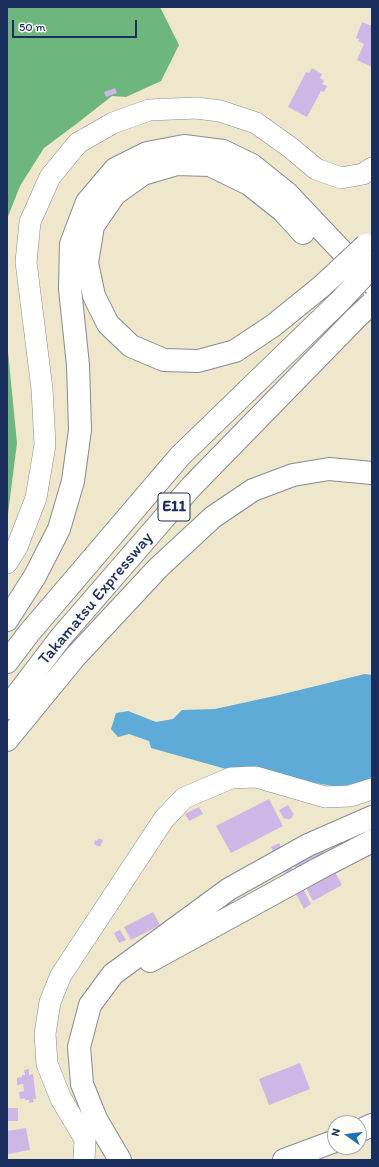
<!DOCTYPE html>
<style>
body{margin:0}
#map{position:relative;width:379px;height:1167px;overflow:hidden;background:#efe7cb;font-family:Itim,sans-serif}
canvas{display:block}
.frame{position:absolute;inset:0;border:8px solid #1b2f5e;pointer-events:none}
.north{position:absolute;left:327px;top:1115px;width:40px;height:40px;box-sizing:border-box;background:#fdfcf7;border:1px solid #a3aaba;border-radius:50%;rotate:284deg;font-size:11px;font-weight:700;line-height:16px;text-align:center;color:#1b2f5e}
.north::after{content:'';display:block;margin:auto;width:14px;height:18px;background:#1f6fb2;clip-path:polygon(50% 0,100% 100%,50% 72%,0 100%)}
.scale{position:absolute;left:12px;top:20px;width:125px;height:18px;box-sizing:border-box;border:2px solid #1b2f5e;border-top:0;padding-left:5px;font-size:12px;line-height:14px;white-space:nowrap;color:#1b2f5e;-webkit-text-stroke:3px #fdfcf7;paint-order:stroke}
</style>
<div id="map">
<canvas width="379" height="1167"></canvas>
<div class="frame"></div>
<div class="north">N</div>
<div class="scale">50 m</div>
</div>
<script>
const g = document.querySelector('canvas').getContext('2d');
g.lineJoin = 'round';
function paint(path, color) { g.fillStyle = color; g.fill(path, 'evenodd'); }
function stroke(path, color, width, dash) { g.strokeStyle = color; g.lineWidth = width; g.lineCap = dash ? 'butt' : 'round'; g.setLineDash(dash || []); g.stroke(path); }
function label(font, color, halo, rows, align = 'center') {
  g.font = font + ' Itim,sans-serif'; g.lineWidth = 3.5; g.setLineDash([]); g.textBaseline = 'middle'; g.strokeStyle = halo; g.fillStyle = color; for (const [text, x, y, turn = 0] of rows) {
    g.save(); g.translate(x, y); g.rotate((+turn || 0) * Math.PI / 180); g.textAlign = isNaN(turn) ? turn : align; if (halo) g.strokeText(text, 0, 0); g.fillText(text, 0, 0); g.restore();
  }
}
paint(new Path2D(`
 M7,7H160L179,45L161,81L126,97L112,96L75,125L44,148L20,186L7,219Z
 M7,342L17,443L7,522Z`), '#6db67d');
paint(new Path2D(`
 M365,674L372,675V777L365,781L339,787L315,783L251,766L226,769L151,748L149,741L129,734L118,737L111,729L116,713L128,711L156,722L173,719L182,710L215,709L279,695Z`), '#5eabd7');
paint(new Path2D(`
 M362,22L372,26V67L357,60L364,44L358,41L359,39L356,38Z
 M312,68L322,74L320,78L324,81L322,84L327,86L324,92L321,91L307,117L288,107L306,72L309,73Z
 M115,88L117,93L106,97L104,92Z
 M269,799L283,826L231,853L216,826Z
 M288,805L294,815L292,816L293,817L288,820L287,818L284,819L279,810Z
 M199,807L203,814L189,821L185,814Z
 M313,831L342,885L313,901L284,847Z
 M99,838L103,840L100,847L94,844L95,840L97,841Z
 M279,843L311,904L304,909L271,847Z
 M153,912L160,925L131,940L124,927Z
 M120,930L126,940L119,943L114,933Z
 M300,1063L310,1089L269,1105L259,1079Z
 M29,1069V1075L33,1074L36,1099H33L34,1102L29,1103V1100H25V1098L20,1099L19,1092L24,1091L23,1084L17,1085V1078L22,1077V1075H25L24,1070Z
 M7,1108H18V1121H7Z
 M26,1128L30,1150L7,1154V1131Z`), '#ceb7e6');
const minor = new Path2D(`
 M7,563L17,547L36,498L45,445L42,389L26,262L30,222L50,177L78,143L113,123L149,110L196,108L220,111L256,123L291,148L316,169L341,178L363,174L372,168
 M84,1160L85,1139L61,1099L47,1064L45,1034L50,1002L61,975L164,819L184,798L231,778L256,777L325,797L350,796L372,789`);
const major = new Path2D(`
 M359,1131L372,1125
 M284,1160L335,1141`);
const highway = new Path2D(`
 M303,233L283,211L249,184L210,165L177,164L143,174L115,194L93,226L87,263L94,296L108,324L131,346L164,360L198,361L235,351L274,325L322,286
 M7,620L35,576L59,529L73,481L80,430L78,365L70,289L71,244L87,202L115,169L147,153L184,146L223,151L252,165L287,193L372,283
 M7,662L29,633L180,456L339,302
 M7,708L61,637L191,487L355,319
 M7,740L75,657L158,568L213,517L253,490L293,475L329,469L372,473
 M150,961L318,869L372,841
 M120,1160L96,1119L82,1084L79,1047L90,1005L113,974L229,889L308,845L372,817`);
stroke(minor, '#858b94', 22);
stroke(major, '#858b94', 24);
stroke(highway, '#858b94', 24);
stroke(minor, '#fff', 21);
stroke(major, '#fff', 22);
stroke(highway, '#fff', 22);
const highwayBridge = new Path2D(`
 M322,286L366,245
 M339,302L372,267
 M355,319L372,303`);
stroke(highwayBridge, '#858b94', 24, []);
stroke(highwayBridge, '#fff', 22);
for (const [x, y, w] of [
 [174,507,32]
]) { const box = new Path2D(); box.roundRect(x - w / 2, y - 14, w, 28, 3); g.fillStyle = '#fdfcf7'; g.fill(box); stroke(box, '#1b2f5e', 1); }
label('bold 16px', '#1b2f5e', null, [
 ["E11",174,507]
]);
label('17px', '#1b2f5e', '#fdfcf7', [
 ["Takamatsu Expressway",96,599,-50]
]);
</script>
